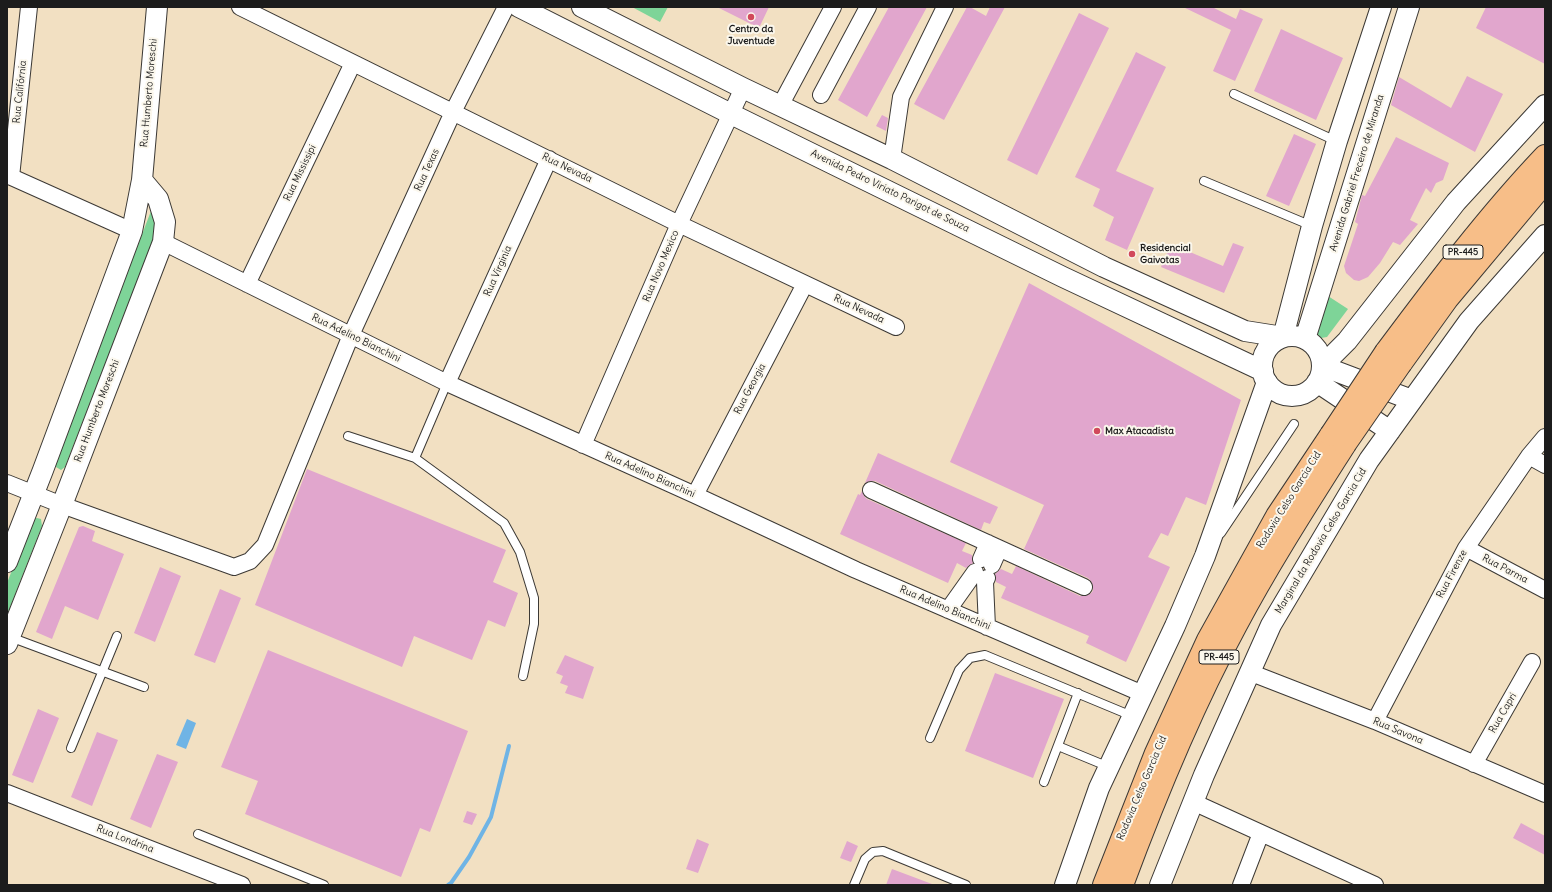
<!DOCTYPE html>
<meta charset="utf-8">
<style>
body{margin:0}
#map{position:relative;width:1552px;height:892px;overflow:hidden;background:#f2e0c2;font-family:Delius,sans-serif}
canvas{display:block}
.frame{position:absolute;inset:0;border:8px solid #1c1c1c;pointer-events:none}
</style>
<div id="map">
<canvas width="1552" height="892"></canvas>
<div class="frame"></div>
</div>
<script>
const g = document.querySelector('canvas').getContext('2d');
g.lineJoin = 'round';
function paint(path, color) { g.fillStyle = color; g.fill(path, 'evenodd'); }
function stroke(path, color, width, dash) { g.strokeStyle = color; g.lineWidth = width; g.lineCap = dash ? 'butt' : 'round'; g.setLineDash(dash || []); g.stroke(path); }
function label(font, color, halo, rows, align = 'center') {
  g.font = font + ' Delius,sans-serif'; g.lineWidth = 4; g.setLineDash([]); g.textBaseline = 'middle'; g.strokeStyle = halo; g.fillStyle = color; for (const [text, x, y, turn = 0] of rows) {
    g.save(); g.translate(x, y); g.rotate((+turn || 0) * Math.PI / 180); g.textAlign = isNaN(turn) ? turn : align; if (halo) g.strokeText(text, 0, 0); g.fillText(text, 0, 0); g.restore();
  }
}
paint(new Path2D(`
 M632,7H668L660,22Z
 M151,211L158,216L154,238L65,467L61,470L56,467L54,463Z
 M1328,296L1348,309L1327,337L1321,338L1315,331Z
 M37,518L41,519L42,526L7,615V583L32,519Z`), '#7ed498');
paint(new Path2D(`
 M187,719L196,723L186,749L176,745Z`), '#6fb4e5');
stroke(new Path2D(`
 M448,885L451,883L469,857L491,817L509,746`), '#6fb4e5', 4);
paint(new Path2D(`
 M717,7H769L759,28Z
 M889,7H927L867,117L838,100Z
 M967,7H970L986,16L990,7H1005L944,120L914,104Z
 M1183,7H1212L1236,19L1240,9L1263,19L1235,81L1213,71L1231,30Z
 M1486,7H1545V64L1476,28Z
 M1079,13L1109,28L1037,175L1007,160Z
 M1281,29L1343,58L1316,120L1254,91Z
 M1136,52L1166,67L1116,171L1154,188L1127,250L1105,240L1114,217L1093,206L1100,189L1075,177Z
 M1467,76L1503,94L1475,152L1391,105L1399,77L1451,108Z
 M882,115L888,118L886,131L876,126Z
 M1294,134L1316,144L1289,206L1266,196Z
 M1396,137L1449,163L1443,180L1436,183L1431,193L1426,188L1410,220L1418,224L1400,245L1393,242L1380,263L1368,277L1359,281L1354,280L1346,273L1344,266L1358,224L1355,222L1362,195L1365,196Z
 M1233,243L1244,247L1224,293L1161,267L1171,244L1223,266Z
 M1029,283L1241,400L1206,505L1186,497L1168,536L1161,533L1148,557L1170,567L1126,662L1086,643L1089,636L1001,598L1006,587L996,582L995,574L1001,569L1012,574L1016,566L1080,596H1085L1090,594L1093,591V586L1091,581L1088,578L1024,549L1044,505L950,462Z
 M878,453L998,507L990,524L984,522L981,530L875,481H870L865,483Z
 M307,469L506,550L493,582L518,593L505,627L488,620L472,660L414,636L402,667L255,605Z
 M862,491L864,496L867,499L966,543L962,551L972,555L973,563L966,568L957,563L948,583L840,534L858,494L860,495Z
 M83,526L95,531L92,541L124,554L98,620L65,606L52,639L36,632L79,527Z
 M160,567L181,576L155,642L134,633Z
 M220,589L241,598L215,663L194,655Z
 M268,650L468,731L430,832L420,828L401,877L245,814L258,781L221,767Z
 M565,655L594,667L583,699L565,693L568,686L560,683L563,676L556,673Z
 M995,673L1064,699L1033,778L965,751Z
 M38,709L59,718L33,783L12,775Z
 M97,732L118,740L92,806L71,797Z
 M157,754L178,762L151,828L130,819Z
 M467,811L477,814L472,825L463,822Z
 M1521,823L1545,836V855L1513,838Z
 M697,839L709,844L698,873L686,869Z
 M847,841L858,846L851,862L840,858Z
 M892,869L932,884V885H886Z`), '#e1a6cd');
const service = new Path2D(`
 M1234,94L1336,141
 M1204,181L1312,226
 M348,436L415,458L504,523L520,552L534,598V624L523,676
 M415,458L447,383
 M1221,533L1294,424
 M10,637L144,687
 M930,738L959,670L970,658L985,655L1132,716
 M1058,746L1109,767
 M71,748L117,636
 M1044,782L1078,693
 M198,834L324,885
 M854,885L865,859L873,852L883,851L966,885`);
const minor = new Path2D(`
 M240,7L679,224L896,327
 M821,95L868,7
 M780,106L833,7
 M892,159L901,97L945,7
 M7,175L132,231
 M11,177L29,7
 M163,242L447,383L695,495L856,570L1143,694
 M247,284L353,63
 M447,383L549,159
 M583,445L679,224L743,88
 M1529,456L1545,465
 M7,483L62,505L234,567L250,561L265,545L351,335L453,112L506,7
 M871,490L1084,587
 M695,495L805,284
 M1466,548L1545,590
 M981,559L988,543
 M992,565L999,549
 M987,578L985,582L987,627
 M948,610L975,572
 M1249,672L1375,721L1545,794
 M1375,721L1466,548L1529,456L1545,437
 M1474,764L1532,662
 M7,793L242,885
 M1193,802L1375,885
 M1241,885L1261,833`);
const tertiary = new Path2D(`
 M519,7L731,114L1063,277L1263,371
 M582,7L743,88L892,159L1104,267L1245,331L1283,337L1312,226L1337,141L1381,7
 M1262 366a30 30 0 1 1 60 0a30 30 0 1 1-60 0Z
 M1305,339L1409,7
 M1317,382L1390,431
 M1412,400L1322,366L1347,341L1456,202L1545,105
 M7,562L43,470L132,231L142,180L157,7
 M7,644L62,505L163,242L165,222L158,199L142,180
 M1065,885L1099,788L1175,626L1205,556L1267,382
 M1160,885L1204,775L1271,625L1369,460L1469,321L1545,235`);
const motorway = new Path2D(`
 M1386,352C1436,285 1487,217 1545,156
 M1401,363L1447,299L1545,182
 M1104,885L1156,753L1208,640L1277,516L1331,435
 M1122,885C1155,796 1191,708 1236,625C1269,563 1307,504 1345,444`);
stroke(service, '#3c3935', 10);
stroke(minor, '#3c3935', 18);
stroke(tertiary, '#3c3935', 22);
stroke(motorway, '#3c3935', 24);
stroke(service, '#fff', 8);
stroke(minor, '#fff', 16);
stroke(tertiary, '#fff', 20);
stroke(motorway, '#f7be88', 22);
const motorwayBridge = new Path2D(`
 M1331,435L1386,352
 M1345,444L1401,363`);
stroke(motorwayBridge, '#3c3935', 24, []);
stroke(motorwayBridge, '#f7be88', 22);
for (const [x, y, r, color] of [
 [751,17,4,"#d1495b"],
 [1132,254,4,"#d1495b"],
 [1097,431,4,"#d1495b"]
]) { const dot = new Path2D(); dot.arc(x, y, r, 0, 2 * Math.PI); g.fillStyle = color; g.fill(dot); stroke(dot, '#fbf7ec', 1.5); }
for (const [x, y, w] of [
 [1463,252,40],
 [1219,657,40]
]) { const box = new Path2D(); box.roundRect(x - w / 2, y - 7, w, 14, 3); g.fillStyle = '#fbf7ec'; g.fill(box); stroke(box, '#1c1c1c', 1); }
label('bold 9px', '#1c1c1c', null, [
 ["PR-445",1463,252],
 ["PR-445",1219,657]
]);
label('bold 10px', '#1c1c1c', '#fbf7ec', [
 ["Centro da",751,29,"center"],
 ["Juventude",751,41,"center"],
 ["Residencial",1140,248],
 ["Gaivotas",1140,260],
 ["Max Atacadista",1105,431]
], 'left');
label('10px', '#1c1c1c', '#fbf7ec', [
 ["Rua Califórnia",20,92,-84],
 ["Rua Humberto Moreschi",149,93,-85],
 ["Rua Nevada",567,168,26],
 ["Rua Texas",427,170,-65],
 ["Rua Mississipi",300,173,-64],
 ["Avenida Gabriel Freceiro de Miranda",1357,173,-73],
 ["Avenida Pedro Viriato Parigot de Souza",890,191,26],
 ["Rua Novo Mexico",661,266,-67],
 ["Rua Virginia",498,271,-66],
 ["Rua Nevada",859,309,25],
 ["Rua Adelino Bianchini",356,338,26],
 ["Rua Georgia",750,389,-62],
 ["Rua Humberto Moreschi",97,411,-69],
 ["Rua Adelino Bianchini",650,475,24],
 ["Rodovia Celso Garcia Cid",1289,500,-58],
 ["Marginal da Rodovia Celso Garcia Cid",1321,541,-59],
 ["Rua Parma",1505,569,28],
 ["Rua Firenze",1452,574,-62],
 ["Rua Adelino Bianchini",945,608,23],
 ["Rua Capri",1503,713,-60],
 ["Rua Savona",1398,731,23],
 ["Rodovia Celso Garcia Cid",1142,788,-67],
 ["Rua Londrina",125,839,21]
]);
</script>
